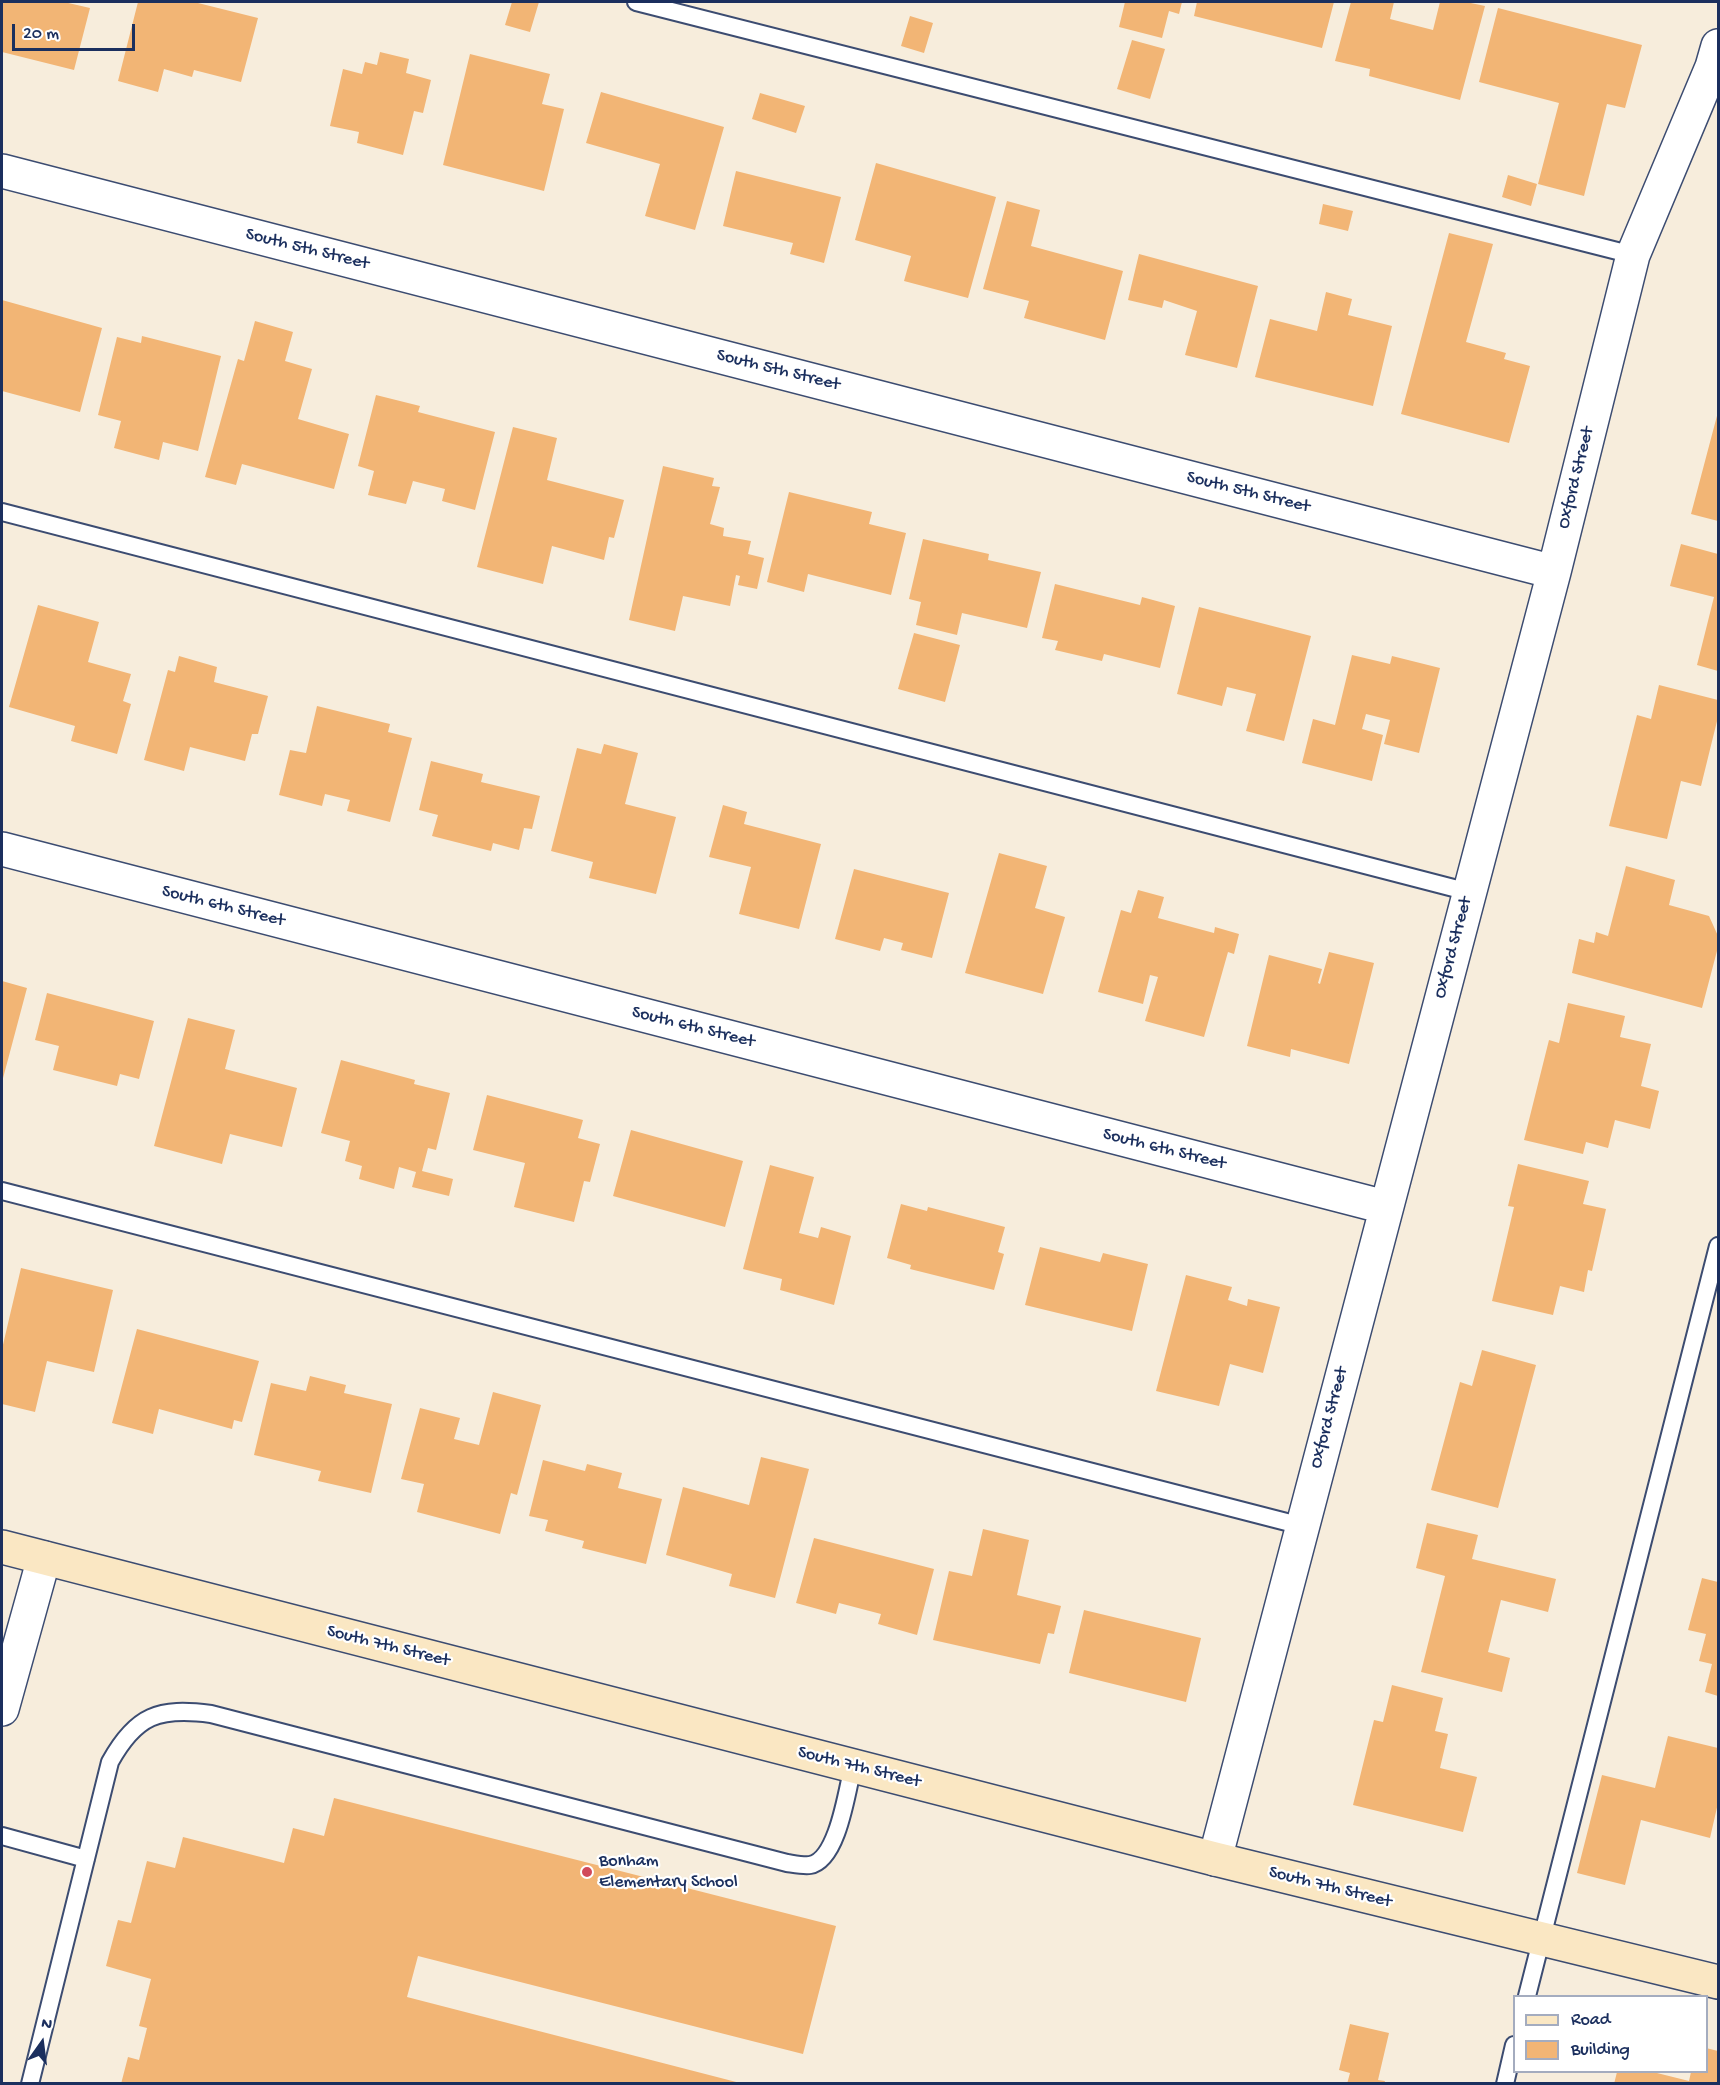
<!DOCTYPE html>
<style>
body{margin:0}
#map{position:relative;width:1720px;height:2085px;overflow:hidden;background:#f7eddc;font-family:"Gochi Hand",sans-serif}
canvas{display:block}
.frame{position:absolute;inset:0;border:3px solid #1b2f5e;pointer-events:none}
.legend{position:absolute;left:1513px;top:1995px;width:195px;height:78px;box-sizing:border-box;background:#fff;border:2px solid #a4acbf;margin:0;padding:8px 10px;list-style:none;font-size:18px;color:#1b2f5e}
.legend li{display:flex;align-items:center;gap:12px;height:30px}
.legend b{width:30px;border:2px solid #a4acbf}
.north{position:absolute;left:12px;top:2013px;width:60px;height:60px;-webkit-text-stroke:4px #fff;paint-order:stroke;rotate:14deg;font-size:16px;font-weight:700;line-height:24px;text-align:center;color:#1b2f5e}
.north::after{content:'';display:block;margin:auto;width:21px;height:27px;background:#1b2f5e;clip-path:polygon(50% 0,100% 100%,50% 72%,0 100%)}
.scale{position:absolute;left:12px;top:24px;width:123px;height:27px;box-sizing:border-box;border:3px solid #1b2f5e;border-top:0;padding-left:8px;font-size:18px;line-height:21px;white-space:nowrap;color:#1b2f5e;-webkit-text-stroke:4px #fff;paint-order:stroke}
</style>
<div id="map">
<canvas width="1720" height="2085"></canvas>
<div class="frame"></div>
<ul class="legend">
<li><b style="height:8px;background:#fae7c3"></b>Road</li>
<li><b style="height:16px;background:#f2b575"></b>Building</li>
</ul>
<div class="north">N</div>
<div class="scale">20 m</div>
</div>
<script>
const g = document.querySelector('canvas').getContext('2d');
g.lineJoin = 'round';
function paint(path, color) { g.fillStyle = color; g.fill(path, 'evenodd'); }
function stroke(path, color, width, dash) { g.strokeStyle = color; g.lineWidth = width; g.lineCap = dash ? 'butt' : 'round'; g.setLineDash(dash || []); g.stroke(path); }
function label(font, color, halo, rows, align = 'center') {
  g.font = font + ' "Gochi Hand",sans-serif'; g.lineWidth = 4.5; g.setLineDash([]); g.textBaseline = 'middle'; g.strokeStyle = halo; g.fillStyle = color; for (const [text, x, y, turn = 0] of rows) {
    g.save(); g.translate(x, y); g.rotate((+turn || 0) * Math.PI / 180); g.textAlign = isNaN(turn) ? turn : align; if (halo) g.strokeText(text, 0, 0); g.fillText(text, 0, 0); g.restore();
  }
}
paint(new Path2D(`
 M2,2H64L90,8L74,70L2,52Z
 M138,2H194L258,18L241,82L194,70L192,77L164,69L158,92L118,81Z
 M512,2H539L530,32L505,25Z
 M1125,2H1182L1179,14L1169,11L1162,38L1119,27Z
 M1197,2H1334L1322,48L1194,16Z
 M1351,2H1394L1390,19L1433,30L1440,2H1466L1485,6L1460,100L1369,76L1370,69L1335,61Z
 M1498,8L1642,45L1625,108L1607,104L1584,196L1538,184L1559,103L1479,82Z
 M910,16L933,23L924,53L901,46Z
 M1132,40L1165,49L1150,99L1117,89Z
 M380,52L409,59L406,73L431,80L423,113L414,111L403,155L357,143L359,132L330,126L343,69L362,74L365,62L377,65Z
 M470,54L550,74L542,104L564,109L544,191L443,165Z
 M601,92L724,127L695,230L645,216L660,164L586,143Z
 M760,93L805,106L796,133L752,119Z
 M876,163L996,197L968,298L904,281L911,256L855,240Z
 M736,171L841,197L824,263L790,254L793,243L723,226Z
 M1508,175L1537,184L1531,206L1502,197Z
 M1007,201L1040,210L1031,246L1123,271L1105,340L1024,318L1029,301L983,289Z
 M1323,204L1353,211L1348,231L1319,224Z
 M1449,233L1493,244L1466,342L1506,353L1504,359L1530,366L1509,443L1401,414Z
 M1139,254L1258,286L1237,368L1185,355L1197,311L1164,300L1162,308L1128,300Z
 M1326,292L1352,299L1348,315L1392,326L1373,406L1255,377L1270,319L1317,331Z
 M2,300L102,328L80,412L2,391Z
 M255,321L293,332L285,361L312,369L298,419L349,434L334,489L242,464L236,485L205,477L238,359L244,361Z
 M142,336L221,356L198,451L163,442L159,460L114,448L121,421L98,415L117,337L141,343Z
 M376,395L420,406L418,412L495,432L475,510L442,501L445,489L413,481L406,504L368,495L374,471L358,466Z
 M1718,412V521L1691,514Z
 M513,427L557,438L547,480L624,500L614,538L609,537L604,560L552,546L543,584L477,567Z
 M663,466L714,478L712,486L720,487L710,524L724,528L723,536L751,541L748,554L764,558L757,589L738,585L740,576L736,575L730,606L683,596L675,631L629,620Z
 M789,492L872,512L869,524L906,533L891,595L808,574L804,592L767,582Z
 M923,539L989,554L988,560L1041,572L1027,628L962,613L957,635L916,625L921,602L909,599Z
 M1681,544L1718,554V671L1697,665L1714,597L1670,586Z
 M1055,584L1140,605L1142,597L1175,606L1160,668L1104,654L1102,661L1055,650L1058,641L1042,638Z
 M38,605L99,622L88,662L131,674L123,701L131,704L117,754L71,741L75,726L9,707Z
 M1199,607L1311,636L1284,741L1246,731L1256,694L1227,687L1222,706L1177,694Z
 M914,633L960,645L945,702L898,689Z
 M1352,655L1390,664L1392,656L1440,668L1419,753L1384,744L1390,720L1366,714L1362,729L1383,735L1372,781L1302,763L1313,719L1335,725Z
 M179,656L217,667L214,682L268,696L258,734H252L245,761L190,747L184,771L144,760L168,670L175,672Z
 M1659,685L1718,700V717L1701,786L1681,781L1667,839L1609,826L1637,715L1651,719Z
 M317,706L390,724L388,732L412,738L390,822L347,811L350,800L325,794L322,806L279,795L290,750L306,753Z
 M604,744L638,753L625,804L676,817L656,894L589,878L593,862L551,851L577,748L601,754Z
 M431,761L483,774L481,782L540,796L532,829L524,828L519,850L493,843L491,851L432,836L438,815L419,810Z
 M723,805L747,812L744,824L821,844L799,929L739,914L751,867L709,857Z
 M999,853L1047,866L1035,908L1065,917L1043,994L965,973Z
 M1626,866L1675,880L1669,905L1709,916L1718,936V947L1702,1008L1572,973L1579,939L1594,943L1596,932L1608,936Z
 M854,869L949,893L932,958L901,950L903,943L884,938L880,951L835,939Z
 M1138,890L1164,897L1158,918L1214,933L1215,927L1239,934L1234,954L1228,952L1204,1037L1145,1021L1158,977L1150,975L1143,1004L1098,992L1121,910L1131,913Z
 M1329,952L1374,963L1349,1064L1291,1049L1290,1057L1247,1046L1269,955L1322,969L1318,983L1320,984Z
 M2,981L27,988L2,1082Z
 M47,993L154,1021L139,1079L120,1074L117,1086L53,1070L59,1046L35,1040Z
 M1568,1003L1625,1016L1620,1037L1651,1044L1641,1086L1659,1091L1650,1129L1615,1120L1608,1148L1586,1142L1583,1154L1524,1140L1549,1040L1559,1043Z
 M188,1018L235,1030L225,1069L297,1088L282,1147L230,1134L222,1164L154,1146Z
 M341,1060L415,1080L414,1084L450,1093L436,1150L428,1148L422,1171L453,1179L449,1196L412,1187L416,1172L399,1167L394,1189L359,1179L362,1166L345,1161L350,1141L321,1133Z
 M487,1095L583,1120L578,1138L600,1144L590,1182L584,1181L574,1222L514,1207L525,1163L473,1150Z
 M631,1130L743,1161L725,1227L613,1196Z
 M1518,1164L1589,1181L1583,1204L1606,1209L1592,1271L1588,1270L1584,1292L1560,1286L1553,1315L1492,1301L1514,1207L1508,1206Z
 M770,1165L814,1177L799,1233L818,1238L821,1227L851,1236L834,1305L780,1290L782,1279L743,1269Z
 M901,1204L927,1211L928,1207L1005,1227L998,1252L1004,1254L994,1290L910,1269L911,1265L887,1258Z
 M1040,1247L1100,1262L1103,1253L1148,1264L1132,1331L1025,1305Z
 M21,1268L113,1290L94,1372L47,1361L35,1412L2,1404V1349Z
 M1186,1275L1232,1287L1228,1300L1247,1306L1248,1299L1280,1307L1263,1373L1230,1364L1219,1406L1156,1391Z
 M137,1329L259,1361L242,1422L234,1420L232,1429L159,1409L153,1434L112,1423Z
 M1482,1350L1536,1365L1498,1508L1431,1490L1460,1382L1472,1386Z
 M310,1376L346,1385L344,1393L392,1404L371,1493L318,1481L321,1471L254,1455L271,1383L306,1391Z
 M493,1392L541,1405L517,1495L511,1493L500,1534L417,1512L424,1484L401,1479L420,1408L460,1418L454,1439L479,1445Z
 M761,1457L809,1469L775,1598L729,1586L732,1574L666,1555L683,1487L749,1505Z
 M543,1460L585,1471L587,1464L622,1473L618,1488L662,1499L646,1564L582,1548L584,1541L545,1531L548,1520L529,1516Z
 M1427,1523L1478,1535L1472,1559L1556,1579L1548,1612L1501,1600L1488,1652L1510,1658L1502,1692L1421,1672L1445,1576L1416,1568Z
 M983,1529L1029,1540L1017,1595L1061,1606L1054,1634L1048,1633L1040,1664L933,1640L949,1571L972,1576Z
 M814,1538L934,1569L917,1635L878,1624L881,1614L839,1603L836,1614L796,1603Z
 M1702,1578L1718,1582V1696L1705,1692L1712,1664L1699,1661L1706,1634L1688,1630Z
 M1084,1610L1201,1638L1186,1702L1069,1673Z
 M1392,1685L1443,1698L1435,1731L1448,1734L1440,1768L1477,1777L1463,1832L1353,1805L1374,1720L1383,1722Z
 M1668,1736L1718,1748V1803L1710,1838L1641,1820L1625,1885L1577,1873L1602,1775L1655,1788Z
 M334,1798L836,1926L803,2054L418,1956L407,1997L744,2084H121L128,2057L139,2060L147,2028L139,2026L151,1979L106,1966L118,1920L131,1923L147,1861L175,1868L183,1837L284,1863L293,1828L324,1836Z
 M1350,2024L1389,2033L1378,2080L1385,2081L1384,2084H1347L1350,2073L1339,2070Z
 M1706,2048L1718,2051V2084H1614L1617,2072H1653L1689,2081L1691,2072H1706Z`), '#f2b575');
const service = new Path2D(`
 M636,2L1633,255
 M2,512L1469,892
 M2,1191L1302,1526
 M2,1836L86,1859
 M1527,1996L1718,1246
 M30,2084L110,1762C136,1715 159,1707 211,1714L787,1863C794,1864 804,1866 810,1865C838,1860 847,1790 853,1766
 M1505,2084L1514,2045`);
const minor = new Path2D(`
 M2,171L1554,572
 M2,849L1385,1207
 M2,1709L44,1558
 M1215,1859L1554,572L1633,255L1712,67L1718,46`);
const secondary = new Path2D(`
 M2,1547L1215,1859L1718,1982`);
stroke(service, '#3c4c71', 20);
stroke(minor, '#3c4c71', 36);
stroke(secondary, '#3c4c71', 36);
stroke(service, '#fff', 16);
stroke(minor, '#fff', 33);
stroke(secondary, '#fae7c3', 33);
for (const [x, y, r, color] of [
 [587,1872,6,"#d1495b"]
]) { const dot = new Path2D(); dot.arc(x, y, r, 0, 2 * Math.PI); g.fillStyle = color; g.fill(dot); stroke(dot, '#fff', 2); }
label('18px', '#1b2f5e', '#fff', [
 ["South 5th Street",307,250,14],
 ["South 5th Street",778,371,14],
 ["Oxford Street",1577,478,-76],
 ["South 5th Street",1248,493,14],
 ["South 6th Street",223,907,14],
 ["Oxford Street",1454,948,-75],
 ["South 6th Street",693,1028,14],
 ["South 6th Street",1164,1150,14],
 ["Oxford Street",1330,1418,-75],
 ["South 7th Street",388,1647,14],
 ["South 7th Street",859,1768,14],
 ["South 7th Street",1330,1888,14]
]);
label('18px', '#1b2f5e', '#fff', [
 ["Bonham",599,1862],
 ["Elementary School",599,1883]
], 'left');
</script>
